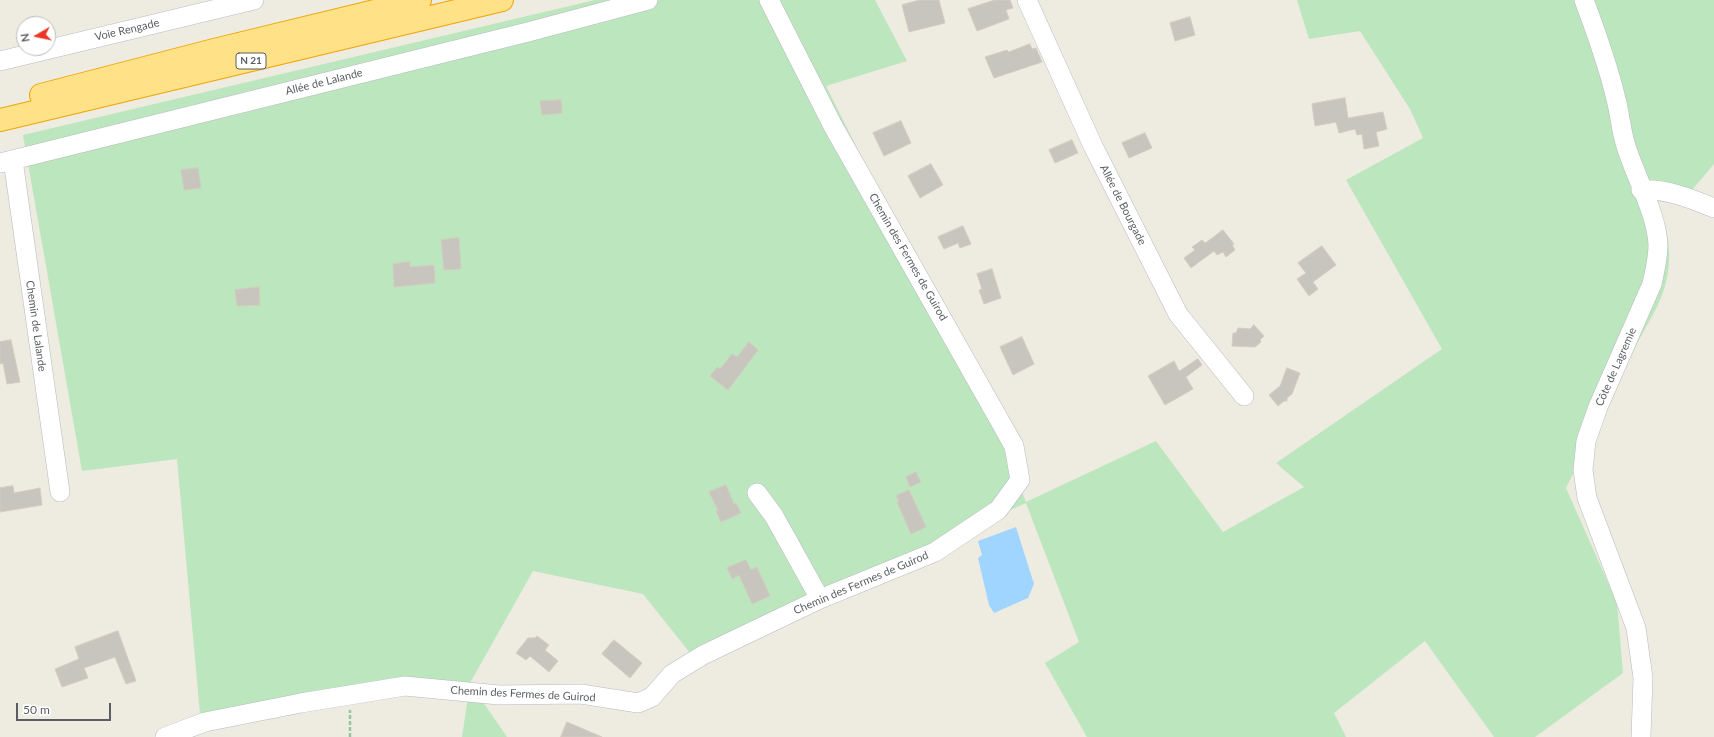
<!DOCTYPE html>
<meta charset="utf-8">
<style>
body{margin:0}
#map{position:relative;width:1714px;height:737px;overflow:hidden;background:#eeebe1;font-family:Lato,sans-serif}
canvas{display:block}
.north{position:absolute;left:16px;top:16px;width:40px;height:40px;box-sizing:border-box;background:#fff;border:1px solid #bdbfc1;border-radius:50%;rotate:261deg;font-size:11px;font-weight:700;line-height:16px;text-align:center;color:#5a5e63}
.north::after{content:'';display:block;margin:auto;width:14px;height:18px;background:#ef3626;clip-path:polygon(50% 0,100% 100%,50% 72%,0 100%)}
.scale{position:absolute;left:16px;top:703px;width:95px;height:18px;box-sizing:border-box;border:2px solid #5a5e63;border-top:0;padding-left:5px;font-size:12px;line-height:14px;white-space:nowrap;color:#5a5e63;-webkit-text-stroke:3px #fff;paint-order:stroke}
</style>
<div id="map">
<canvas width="1714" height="737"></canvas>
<div class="north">N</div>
<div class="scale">50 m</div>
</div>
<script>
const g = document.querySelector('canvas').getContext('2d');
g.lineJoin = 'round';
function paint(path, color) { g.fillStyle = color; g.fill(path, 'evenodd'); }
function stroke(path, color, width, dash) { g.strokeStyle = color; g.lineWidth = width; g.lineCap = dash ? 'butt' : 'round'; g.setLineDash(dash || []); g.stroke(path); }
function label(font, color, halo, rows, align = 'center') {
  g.font = font + ' Lato,sans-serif'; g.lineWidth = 3; g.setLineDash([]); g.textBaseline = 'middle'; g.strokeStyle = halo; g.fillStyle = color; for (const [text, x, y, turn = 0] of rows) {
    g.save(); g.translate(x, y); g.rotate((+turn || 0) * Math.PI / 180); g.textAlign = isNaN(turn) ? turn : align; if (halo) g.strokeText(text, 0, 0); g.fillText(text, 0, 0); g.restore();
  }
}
paint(new Path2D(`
 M595,0H875L907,61L826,86L988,410L1026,502L1156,441L1223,532L1304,487L1276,463L1442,349L1346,180L1423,138L1410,109L1360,31L1309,39L1297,0H1714V164L1680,204L1656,201C1666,223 1672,247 1668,271C1665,299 1648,322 1636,346C1613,394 1589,441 1566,488L1617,603L1623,673L1535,737H1494L1425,641L1334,713L1346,737H1087L1045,663L1079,642L1026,503L690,653L643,594L533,571L470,683L507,737H462L470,683L200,714L177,459L82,471L23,135Z`), '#bce6bd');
paint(new Path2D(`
 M1016,527L1034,584L1028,598L994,613L989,605L978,558L982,555L978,541Z`), '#a0d5ff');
const building = new Path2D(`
 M920,0H939L945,23L909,32L902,5Z
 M995,0H1010L1013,8L1006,10L1009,19L977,31L968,9Z
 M1190,17L1195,35L1175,41L1170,23Z
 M1030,44L1032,49L1036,48L1042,62L994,78L985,57L1007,50L1008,52Z
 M1345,98L1348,118L1383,112L1387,129L1376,132L1379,146L1364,149L1362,134L1357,135L1355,129L1339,133L1336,122L1315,126L1312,104Z
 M561,100L562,113L542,115L540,101Z
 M901,121L911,143L884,156L873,133Z
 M1145,133L1152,148L1129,158L1122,143Z
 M1072,140L1078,153L1055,163L1049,150Z
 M931,164L943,185L920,198L908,176Z
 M198,168L201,188L184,190L181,170Z
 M963,226L971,244L960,248L958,243L944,249L938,237Z
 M1223,230L1234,244L1232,245L1235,250L1226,257L1223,252L1217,255L1214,251L1191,268L1184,258L1195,250L1192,247L1202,240L1205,243Z
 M459,238L461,269L444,270L441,240Z
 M1322,246L1336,265L1313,282L1318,289L1309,296L1297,279L1306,273L1298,263Z
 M410,262V267L434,265L435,283L394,287L393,264Z
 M992,269L1001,298L984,304L979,290L982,289L977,274Z
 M259,287L260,305L237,306L235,290Z
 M1254,325L1264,336L1260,340L1261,342L1255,347L1232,346L1233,333H1236L1238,328L1250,329Z
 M1022,337L1034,364L1013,375L1000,347Z
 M11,340L20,382L7,384L3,363L0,364V342Z
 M749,342L758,350L728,390L710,376L717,367L720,369L732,354L737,357Z
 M1198,359L1202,365L1186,377L1193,389L1165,405L1148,376L1174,361L1179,371Z
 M1287,368L1300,373L1292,394L1287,398V401H1284L1278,406L1269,395L1280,386Z
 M916,472L921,482L910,487L906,477Z
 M726,485L734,504L736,503L741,513L721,522L716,511L718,510L709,492Z
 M13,486L14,493L40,488L42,505L0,512V488Z
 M909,490L926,527L911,534L897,502L899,501L896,496Z
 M746,560L751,570L757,567L770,596L752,604L739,575L732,579L727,568Z
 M118,631L136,681L126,684L115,657L84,668L88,678L62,687L55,669L79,659L75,647Z
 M537,636L549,645L545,650L558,661L549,672L530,656L526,660L516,653L528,638H535Z
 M614,640L642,663L630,678L602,654Z
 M567,722L602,737H561Z`);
paint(building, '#c8c5be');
stroke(building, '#d2cdbf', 1);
const minor = new Path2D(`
 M1027,0L1093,146L1178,314L1244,396
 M1584,0C1596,32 1608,65 1616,99C1620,114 1621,131 1626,146C1635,176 1657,214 1658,245C1658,258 1655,271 1652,284L1598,407L1586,441L1583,470L1587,498L1636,628L1643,678L1641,737
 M0,61L254,0
 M13,160L60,492
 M0,163L528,32L648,0
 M1641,190C1665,188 1692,199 1714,208
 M757,493L774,516L820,599
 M165,737L205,722L301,703L405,686L499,695L581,694L638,703L652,697L672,674L703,655L820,599L935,552L998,510L1020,480L1014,446L833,126L769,0`);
const highway = new Path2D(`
 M41,95L214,50L420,0
 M0,120L502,0`);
stroke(minor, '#b7babf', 20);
stroke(highway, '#efa500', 24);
stroke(new Path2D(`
 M350,737V710`), '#94c5a2', 2.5, [4, 2]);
stroke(minor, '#fff', 19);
stroke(highway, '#ffe187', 22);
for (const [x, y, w] of [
 [251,61,30]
]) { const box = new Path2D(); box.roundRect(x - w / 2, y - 8, w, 16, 3); g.fillStyle = '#fff'; g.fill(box); stroke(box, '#5a5e63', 1); }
label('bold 10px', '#5a5e63', null, [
 ["N 21",251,61]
]);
label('11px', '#5a5e63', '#fff', [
 ["Voie Rengade",127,30,-13],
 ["Allée de Lalande",324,82,-14],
 ["Allée de Bourgade",1123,205,63],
 ["Chemin des Fermes de Guirod",908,257,60],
 ["Chemin de Lalande",36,326,82],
 ["Côte de Lagremie",1616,367,-66],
 ["Chemin des Fermes de Guirod",861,583,-23],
 ["Chemin des Fermes de Guirod",523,694,3]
]);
</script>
